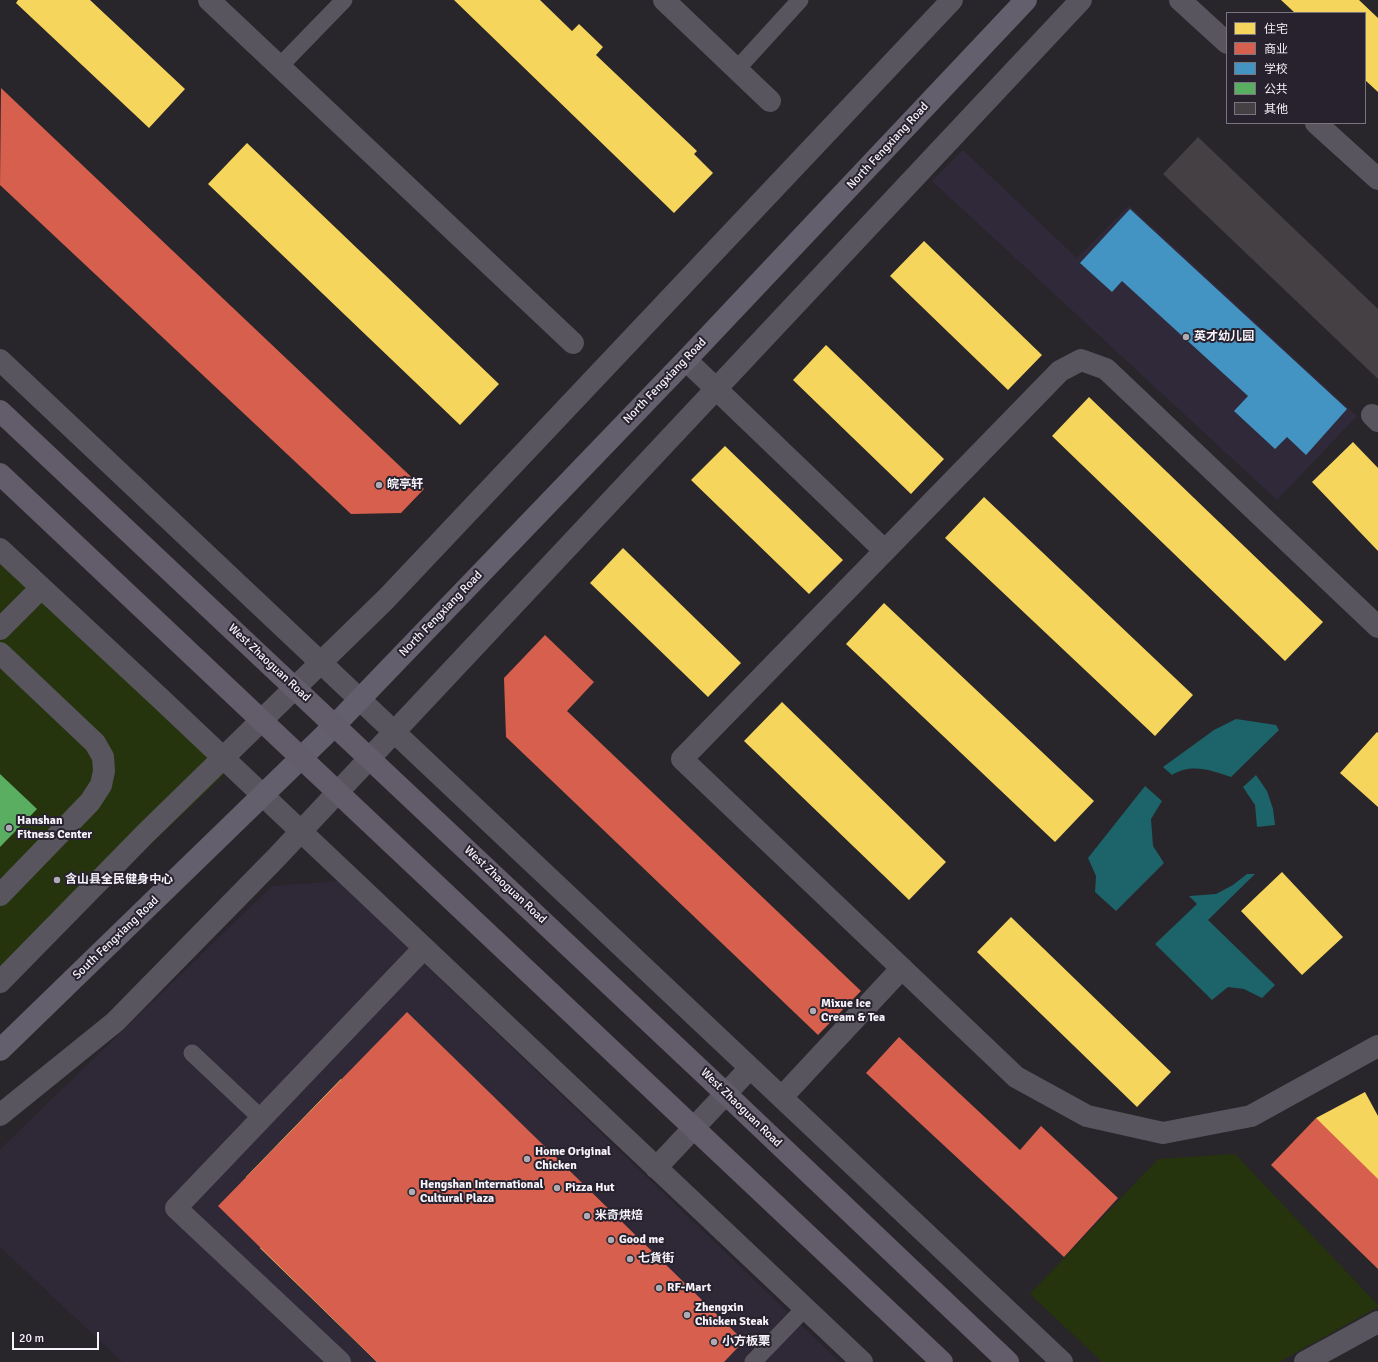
<!DOCTYPE html>
<meta charset="utf-8">
<style>
body{margin:0}
#map{position:relative;width:1378px;height:1362px;overflow:hidden;background:#28252b;font-family:Signika,"Noto Sans SC",sans-serif}
canvas{display:block}
.legend{position:absolute;left:1226px;top:12px;width:140px;height:112px;box-sizing:border-box;background:#27222e;border:1px solid #7a7680;margin:0;padding:5px 7px;list-style:none;font-size:12px;color:#f6f3fb}
.legend li{display:flex;align-items:center;gap:8px;height:20px}
.legend b{width:20px;border:1px solid #7a7680}
.scale{position:absolute;left:12px;top:1332px;width:87px;height:18px;box-sizing:border-box;border:2px solid #f6f3fb;border-top:0;padding-left:5px;font-size:12px;line-height:14px;white-space:nowrap;color:#f6f3fb;-webkit-text-stroke:3px #27222e;paint-order:stroke}
</style>
<div id="map">
<canvas width="1378" height="1362"></canvas>
<ul class="legend">
<li><b style="height:11px;background:#f6d55c"></b>住宅</li>
<li><b style="height:11px;background:#d6604d"></b>商业</li>
<li><b style="height:11px;background:#4393c3"></b>学校</li>
<li><b style="height:11px;background:#5aae61"></b>公共</li>
<li><b style="height:11px;background:#444044"></b>其他</li>
</ul>
<div class="scale">20 m</div>
</div>
<script>
const g = document.querySelector('canvas').getContext('2d');
g.lineJoin = 'round';
function paint(path, color) { g.fillStyle = color; g.fill(path, 'evenodd'); }
function stroke(path, color, width, dash) { g.strokeStyle = color; g.lineWidth = width; g.lineCap = dash ? 'butt' : 'round'; g.setLineDash(dash || []); g.stroke(path); }
function label(font, color, halo, rows, align = 'center') {
  g.font = font + ' Signika,"Noto Sans SC",sans-serif'; g.lineWidth = 4; g.setLineDash([]); g.textBaseline = 'middle'; g.strokeStyle = halo; g.fillStyle = color; for (const [text, x, y, turn = 0] of rows) {
    g.save(); g.translate(x, y); g.rotate((+turn || 0) * Math.PI / 180); g.textAlign = isNaN(turn) ? turn : align; if (halo) g.strokeText(text, 0, 0); g.fillText(text, 0, 0); g.restore();
  }
}
paint(new Path2D(`
 M338,881L840,1362H122L0,1247V1149L272,886Z`), '#2e2837');
paint(new Path2D(`
 M963,150L1077,258L1129,205L1357,416L1277,500L932,181Z`), '#302939');
paint(new Path2D(`
 M0,557L228,771L0,988Z
 M1235,1154L1378,1305V1307L1279,1362H1102L1030,1294L1158,1159Z`), '#26340e');
paint(new Path2D(`
 M1236,719L1276,725L1279,730L1231,777C1211,770 1191,763 1172,775L1163,767L1214,730Z
 M1256,775L1267,791L1273,809L1275,825L1257,827L1255,805L1243,787Z
 M1145,786L1162,801L1151,819L1153,846L1164,863L1116,911L1095,892L1096,876L1088,858Z
 M1247,874H1255L1208,920L1275,985L1262,998L1244,989L1228,987L1212,1000L1155,944L1197,904L1189,896L1216,894L1233,885Z`), '#1c6469');
paint(new Path2D(`
 M18,0H90L185,89L149,128L16,3Z
 M454,0H540L572,31L579,24L603,47L596,55L697,151L694,154L713,173L674,213Z
 M1281,0H1359L1378,18V92L1365,80V13H1295Z
 M247,143L499,384L460,425L208,184Z
 M924,241L1042,355L1008,390L890,276Z
 M826,345L944,459L911,494L793,380Z
 M1089,397L1323,622L1285,661L1052,436Z
 M1353,442L1378,468V551L1312,482Z
 M725,446L843,560L809,594L691,480Z
 M984,497L1193,695L1155,736L945,538Z
 M623,548L741,663L708,697L590,583Z
 M884,603L1094,801L1055,842L846,644Z
 M782,702L946,862L909,900L744,741Z
 M1377,732L1378,733V807L1340,773Z
 M1282,872L1343,937L1302,975L1241,911Z
 M1011,917L1171,1072L1137,1107L977,952Z
 M341,1079L387,1124L367,1145L393,1170L366,1198L340,1173L300,1213L341,1254L355,1239L385,1268L371,1282L428,1338L443,1323L468,1348L454,1362H377L260,1248L288,1219L246,1177Z
 M1365,1092L1378,1116V1235L1316,1118Z`), '#f6d55c');
paint(new Path2D(`
 M1,88L424,489L401,513L351,514L0,185Z
 M545,635L594,682L567,711L861,991L818,1035L506,737L504,678Z
 M407,1012L744,1341L724,1362H377L218,1206Z
 M899,1037L1020,1150L1041,1126L1118,1198L1064,1257L866,1073Z
 M1316,1118L1378,1179V1269L1271,1165Z`), '#d6604d');
paint(new Path2D(`
 M1130,209L1347,409L1306,455L1287,437L1275,449L1234,411L1248,396L1122,281L1112,292L1080,263Z`), '#4393c3');
paint(new Path2D(`
 M0,774L37,809L0,847Z`), '#5aae61');
paint(new Path2D(`
 M1198,137L1378,309V379L1163,174Z`), '#444044');
stroke(new Path2D(`
 M279,67L344,0
 M737,69L800,0
 M192,1053L261,1118
 M753,1362L805,1308`), '#58555f', 17);
stroke(new Path2D(`
 M209,0L573,343
 M664,0L770,101
 M0,360L1062,1362
 M686,360L885,551
 M1372,415L1378,421
 M0,549L161,699L862,1362
 M1378,627L1106,369L1081,360L1060,371L682,759L1016,1077L1087,1116L1163,1133L1251,1116L1378,1046
 M0,629L41,588
 M0,653L95,743L103,757L104,771L101,785L90,802L0,895
 M0,982L146,833L386,599L952,0
 M782,1097L902,968
 M0,1115L115,1022L275,859L1081,0
 M656,1168L750,1068
 M340,1362L176,1208L424,948
 M1305,1362L1378,1322`), '#58555f', 22);
stroke(new Path2D(`
 M1180,0L1227,43
 M1316,123L1378,179`), '#58555f', 22);
stroke(new Path2D(`
 M0,1050L335,725L686,360L1026,0`), '#645f6c', 22);
stroke(new Path2D(`
 M0,411L726,1094L1008,1362
 M0,474L942,1362`), '#635c6b', 22);
for (const [x, y, r, color] of [
 [1186,337,4,"#aeabb2"],
 [379,485,4,"#aeabb2"],
 [9,828,4,"#aeabb2"],
 [57,880,4,"#aeabb2"],
 [813,1011,4,"#aeabb2"],
 [527,1159,4,"#aeabb2"],
 [557,1188,4,"#aeabb2"],
 [412,1192,4,"#aeabb2"],
 [587,1216,4,"#aeabb2"],
 [611,1240,4,"#aeabb2"],
 [630,1259,4,"#aeabb2"],
 [659,1288,4,"#aeabb2"],
 [687,1315,4,"#aeabb2"],
 [714,1342,4,"#aeabb2"]
]) { const dot = new Path2D(); dot.arc(x, y, r, 0, 2 * Math.PI); g.fillStyle = color; g.fill(dot); stroke(dot, '#27222e', 1.5); }
label('12px', '#f6f3fb', '#27222e', [
 ["North Fengxiang Road",888,146,-47],
 ["North Fengxiang Road",665,381,-46],
 ["North Fengxiang Road",441,614,-46],
 ["West Zhaoguan Road",269,663,43],
 ["West Zhaoguan Road",505,885,43],
 ["South Fengxiang Road",116,938,-44],
 ["West Zhaoguan Road",741,1108,44]
]);
label('bold 12px', '#f6f3fb', '#27222e', [
 ["英才幼儿园",1194,337],
 ["皖亭轩",387,485],
 ["Hanshan",17,821],
 ["Fitness Center",17,835],
 ["含山县全民健身中心",65,880],
 ["Mixue Ice",821,1004],
 ["Cream & Tea",821,1018],
 ["Home Original",535,1152],
 ["Chicken",535,1166],
 ["Hengshan International",420,1185],
 ["Cultural Plaza",420,1199],
 ["Pizza Hut",565,1188],
 ["米奇烘焙",595,1216],
 ["Good me",619,1240],
 ["七貨街",638,1259],
 ["RF-Mart",667,1288],
 ["Zhengxin",695,1308],
 ["Chicken Steak",695,1322],
 ["小方板栗",722,1342]
], 'left');
</script>
